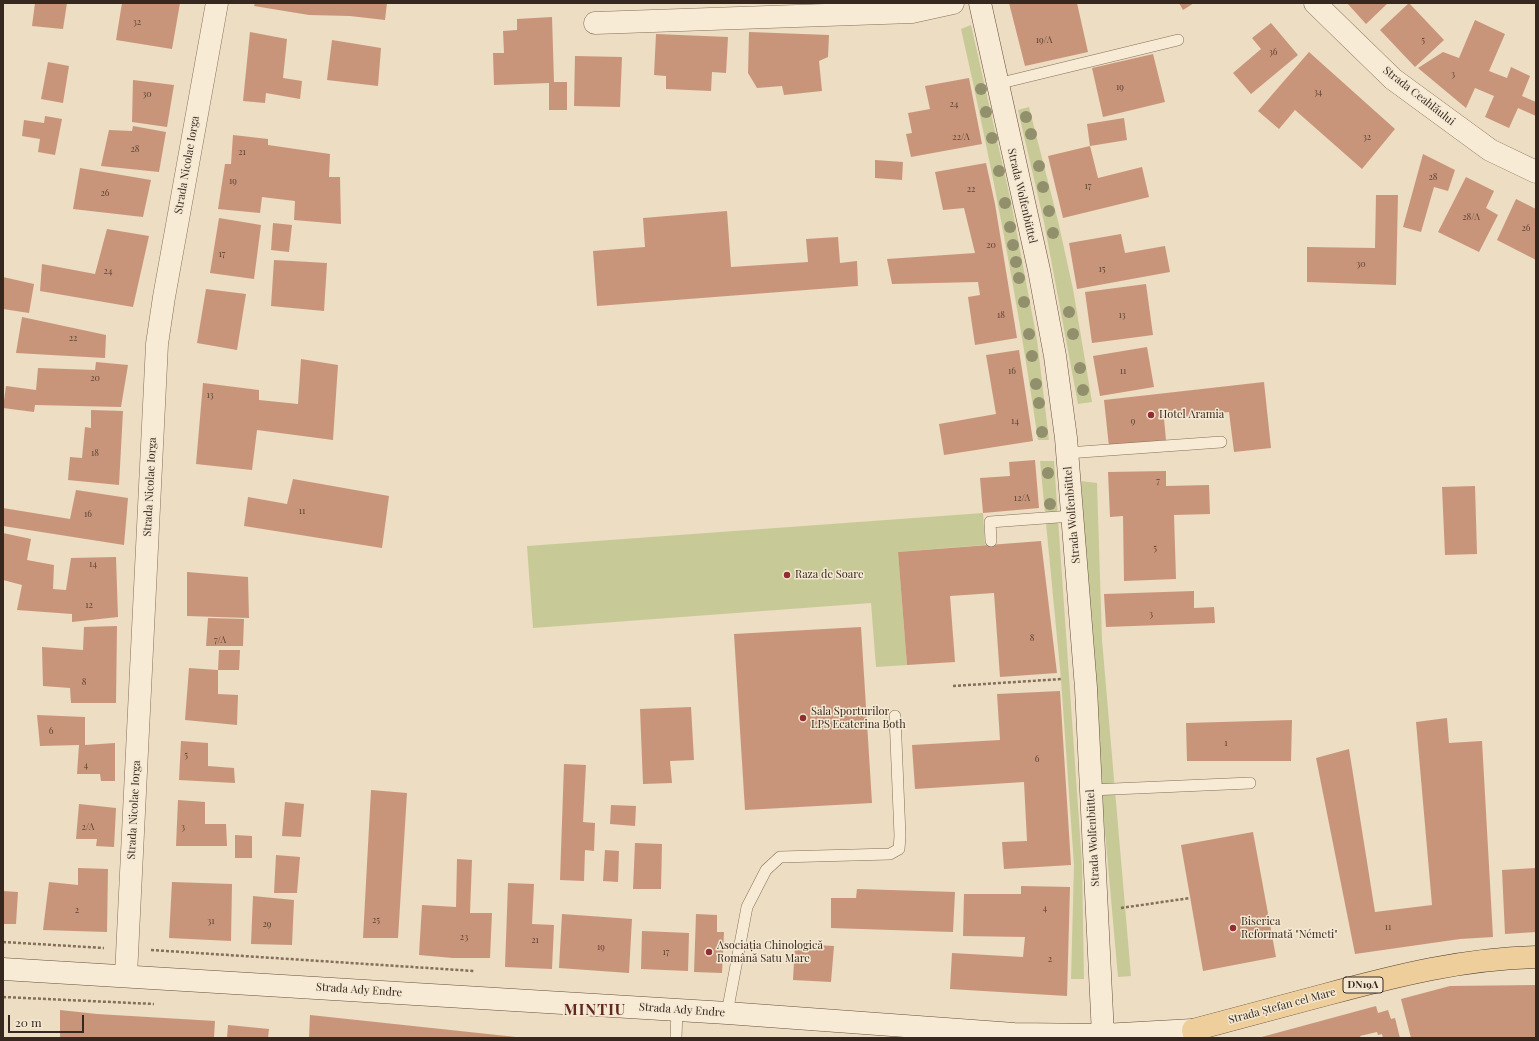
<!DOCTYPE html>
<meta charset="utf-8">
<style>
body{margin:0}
#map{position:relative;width:1539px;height:1041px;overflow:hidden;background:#ecddc3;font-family:"Playfair Display",serif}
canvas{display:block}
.frame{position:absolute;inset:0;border:4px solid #36281e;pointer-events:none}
.scale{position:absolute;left:8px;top:1015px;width:76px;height:18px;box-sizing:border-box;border:2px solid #36281e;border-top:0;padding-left:5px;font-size:12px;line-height:14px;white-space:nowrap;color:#36281e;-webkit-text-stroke:3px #f4e8d2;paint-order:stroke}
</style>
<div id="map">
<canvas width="1539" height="1041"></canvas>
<div class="frame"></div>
<div class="scale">20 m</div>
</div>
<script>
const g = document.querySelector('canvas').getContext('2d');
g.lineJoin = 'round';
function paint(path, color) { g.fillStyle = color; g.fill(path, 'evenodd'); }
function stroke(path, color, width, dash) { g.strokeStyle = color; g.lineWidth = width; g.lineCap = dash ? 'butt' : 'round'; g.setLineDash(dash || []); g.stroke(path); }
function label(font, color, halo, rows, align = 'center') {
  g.font = font + ' "Playfair Display",serif'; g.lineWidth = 3; g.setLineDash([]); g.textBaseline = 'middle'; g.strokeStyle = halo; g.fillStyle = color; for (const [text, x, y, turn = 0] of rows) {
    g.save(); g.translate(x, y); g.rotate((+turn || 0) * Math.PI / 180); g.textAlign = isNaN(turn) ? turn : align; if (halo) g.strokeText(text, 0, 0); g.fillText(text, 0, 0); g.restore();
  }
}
paint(new Path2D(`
 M971,25L1011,202L1037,340L1049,440H1038C1018,302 992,165 961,29Z
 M1029,107L1058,221L1073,289L1092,402L1078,404L1044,222L1018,110Z
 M1040,461H1054L1082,864L1084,979H1071L1074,865L1061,679Z
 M1081,481L1097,483L1102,640L1131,976L1118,977L1102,798Z
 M983,513L985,545L898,552L907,665L876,667L871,603L533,628L527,546Z`), '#c7ca97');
paint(new Path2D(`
 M35,3H67L63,29L32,26Z
 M122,3H180L172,49L116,40Z
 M255,3H387L385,20L350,16L309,15L254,6Z
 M1009,3H1077L1088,52L1025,66Z
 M1179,3H1194L1183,10Z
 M1347,3H1388L1366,24Z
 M1409,3L1444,40L1415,67L1380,30Z
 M552,17L554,82H567V110H549V83L494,85L493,53H504L503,31L517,30V19Z
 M1475,20L1505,34L1489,71L1507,78L1511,67L1530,76L1522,96L1536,102V116L1518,108L1509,128L1485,117L1494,96L1475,88L1466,108L1418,68L1443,52L1459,58Z
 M1271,23L1298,55L1251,94L1233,73L1261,49L1252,38Z
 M250,32L287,39L283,78L302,81L300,99L266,93L265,103L243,101Z
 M749,32L829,35L828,57L819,61L822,91L784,95L782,86L757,88L748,73Z
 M656,34L728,37L726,73L712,72L711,91L666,89V76L654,75Z
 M332,40L381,48L378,86L327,80Z
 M1309,52L1395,129L1362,169L1295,110L1279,129L1258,111Z
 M1153,54L1165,102L1103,117L1092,68Z
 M575,56L622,57L620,107L574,106Z
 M48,62L69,66L63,103L41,99Z
 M969,78L982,144L911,157L906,134L912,133L908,113L930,109L925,86Z
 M133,80L174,85L167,127L132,122Z
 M45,116L62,119L55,155L38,152L40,139L22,136L24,120L44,123Z
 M1124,118L1127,140L1090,146L1098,178L1142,167L1149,197L1063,218L1048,156L1090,146L1087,124Z
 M133,126L166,132L159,172L101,166L109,130L132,131Z
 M233,135L268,139V145L330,154L329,177H340L341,224L294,220L295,201L262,197L260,213L218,209L225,164H231Z
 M1423,154L1455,170L1448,191L1434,187L1421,232L1403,227Z
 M875,160L903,162L902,180L875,178Z
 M986,163L995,204L1017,338L975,345L968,297L980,295L978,282L892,284L887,259L975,253L964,208L943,210L935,172Z
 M80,168L151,180L143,217L73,209Z
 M1466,177L1494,191L1486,208L1498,215L1479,252L1438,232Z
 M1376,195H1398L1396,285L1307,282V247L1375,248Z
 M1516,199L1536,209V260L1497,240Z
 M727,211L731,267L808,262L806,239L838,237L840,263L857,261L858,286L597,306L593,251L645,247L643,218Z
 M219,218L261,225L254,279L210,273Z
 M273,223L292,225L289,252L271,250Z
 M107,229L149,236L133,307L40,291L42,264L95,274Z
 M1121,234L1125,253L1165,246L1170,272L1077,289L1069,243Z
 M274,260L327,263L324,311L271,306Z
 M3,277L34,284L29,313L3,309Z
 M1146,284L1153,335L1092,343L1085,292Z
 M206,289L246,294L237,350L197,343Z
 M22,317L106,335L105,358L16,353Z
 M1147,347L1154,387L1100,396L1093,356Z
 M1019,350L1033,441L944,455L939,424L996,414L986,355Z
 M301,359L338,365L333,440L257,430L252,470L196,464L203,383L259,390V400L298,404Z
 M96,362L128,365L121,407L35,405L34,412L3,408L6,386L36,390L38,368L95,370Z
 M1264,382L1271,448L1234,452L1229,412L1164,419L1166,440L1109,447L1104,400Z
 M91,410L123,411L119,485L68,480L70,457L82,458L85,427L91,428Z
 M1035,460L1039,508L983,513L980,478L1010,476L1009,462Z
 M1166,471V486L1209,485L1210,514L1174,515L1176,579L1124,581L1123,516L1110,517L1108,472Z
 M293,479L389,496L382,548L244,526L248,497L287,504Z
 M1475,486L1477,554L1445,555L1442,487Z
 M76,490L128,498L124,545L3,526V508L70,519Z
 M3,533L31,539L27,560L54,565L53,589L66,590L71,558L116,557L118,617L72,622V614L17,610L22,585L3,580Z
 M1041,541L1057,673L1000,677L994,593L950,596L955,662L907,665L898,552Z
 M187,572L248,577L249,618L187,616Z
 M1194,591V608L1214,607L1215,623L1106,627L1104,594Z
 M208,618L244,619L243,646H206Z
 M117,626L116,703H71L70,688L43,686L42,647L83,650L84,627Z
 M861,627L872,803L745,810L734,634Z
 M219,650H240L239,670H218Z
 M189,668L218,670V694L238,695L237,725L185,720Z
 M1060,691L1071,865L1004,869L1002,842L1027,841L1024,782L915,789L912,745L1000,740L997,694Z
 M691,707L694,760L670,761L672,783L643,784L640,709Z
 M37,715L85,717V745L115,743V781H101L100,774H77L79,745L40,746Z
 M1447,718L1449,743L1482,741L1493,937L1460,939L1355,954L1316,758L1349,749L1375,912L1432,905L1416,722Z
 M1292,720L1291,761H1187L1186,723Z
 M181,741L208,743V766L234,768L235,783L179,780Z
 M564,764L586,765L583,822L595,823L594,851L585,850L584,881L560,880Z
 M371,790L407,793L398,938H363Z
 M178,800L205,802V824H226L227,846H176Z
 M285,802L304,804L301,837L282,836Z
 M79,804L116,808L114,847L96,846L97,839H76Z
 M611,805L636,806L635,826L610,824Z
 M1253,832L1276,957L1203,971L1181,845Z
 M235,835L252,836V858H235Z
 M635,843L662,844L661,889H633Z
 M605,850L619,851L618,882L603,881Z
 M276,855L300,857L297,893H274Z
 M457,859L472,860L470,913H492L490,958H453L419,955L422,905L456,907Z
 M78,868L108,869L107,932L43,930L49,882L78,885Z
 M1535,868L1536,932L1505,934L1502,870Z
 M172,882L232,884L231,941L169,938Z
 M508,883L534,884L532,924L554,925L552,969L505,967Z
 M1021,886L1070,887L1067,996L950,989L952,953L1023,957L1025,937L963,936L964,894H1021Z
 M857,889L955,892L953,932L831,928V898H856Z
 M3,891L18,892L16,924H3Z
 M253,896L294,900L292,945L251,944Z
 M562,914L632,919L629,973L559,968Z
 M696,914L717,915V932H724L722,973L694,972Z
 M642,931L689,933L688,971L641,969Z
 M795,944L834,946L831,982L793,980Z
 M1536,985V1038H1411L1401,999L1450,986Z
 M1376,1006L1378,1013L1388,1010L1391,1019L1395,1018L1400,1038H1383L1382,1034L1378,1035L1377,1032L1360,1036L1361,1038H1258Z
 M60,1010L97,1014L215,1021L214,1038H60Z
 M310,1015L516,1037V1038H309Z
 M228,1025L269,1029L268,1038H227Z`), '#c9957a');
const service = new Path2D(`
 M997,84L1178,40
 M1067,453L1221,442
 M991,541L990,522L1072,516
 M1091,790L1250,783
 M727,1013L747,907L766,870L780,857L890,854L899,849L900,836L895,716
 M676,1038L677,1010`);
const minor = new Path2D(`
 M1315,3L1393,79L1490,150L1536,172
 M595,23L912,12L953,3
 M126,975L157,344L164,297L217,3`);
const secondary = new Path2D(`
 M980,3L1039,270L1055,356L1066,438L1086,688L1103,1035
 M3,969L727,1013L1014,1034L1103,1035L1193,1030`);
const primary = new Path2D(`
 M1195,1038L1193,1030C1238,1018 1283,1006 1328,994C1399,975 1462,959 1536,957`);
stroke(service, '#856e5a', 12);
stroke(minor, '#856e5a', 23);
stroke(secondary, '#67503e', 23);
stroke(primary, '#533d2e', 23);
stroke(new Path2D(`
 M953,686L1062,679
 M1121,908L1190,898
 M3,942L104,948
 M151,950L474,971
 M3,997L154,1004`), '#856e5a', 2.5, [3, 2]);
stroke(service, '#f7ebd5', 11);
stroke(minor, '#f7ebd5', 22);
stroke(secondary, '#f7ebd5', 22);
stroke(primary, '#eecf9c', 22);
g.fillStyle = '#92906c';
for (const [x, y] of [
 [981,89],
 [986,112],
 [1026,117],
 [1031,134],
 [992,138],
 [1039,166],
 [999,171],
 [1043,187],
 [1005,203],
 [1049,211],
 [1010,227],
 [1053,233],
 [1013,245],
 [1016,262],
 [1019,278],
 [1024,302],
 [1069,312],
 [1029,334],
 [1073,334],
 [1032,356],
 [1080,368],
 [1036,384],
 [1083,390],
 [1039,403],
 [1042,432],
 [1048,473],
 [1050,504]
]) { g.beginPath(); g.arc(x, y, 6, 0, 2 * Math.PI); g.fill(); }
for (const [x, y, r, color] of [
 [1151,415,4,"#922d34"],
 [787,575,4,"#922d34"],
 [803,718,4,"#922d34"],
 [1233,928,4,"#922d34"],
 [709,952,4,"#922d34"]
]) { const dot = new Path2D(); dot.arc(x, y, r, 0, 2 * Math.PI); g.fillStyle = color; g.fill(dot); stroke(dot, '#f4e8d2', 1.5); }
label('9px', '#5b4335', null, [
 ["32",137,22],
 ["19/A",1044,40],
 ["5",1423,40],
 ["36",1273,52],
 ["3",1453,74],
 ["19",1120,87],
 ["34",1318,92],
 ["30",147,94],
 ["24",954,104],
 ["22/A",961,137],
 ["32",1367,137],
 ["28",135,149],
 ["21",242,152],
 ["28",1433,177],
 ["19",233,181],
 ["17",1088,186],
 ["22",971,189],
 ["26",105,193],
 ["28/A",1471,217],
 ["26",1526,228],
 ["20",991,245],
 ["17",222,254],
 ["30",1361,264],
 ["15",1102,269],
 ["24",108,271],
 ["18",1001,315],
 ["13",1122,315],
 ["22",73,338],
 ["16",1012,371],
 ["11",1123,371],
 ["20",95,378],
 ["13",210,395],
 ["14",1015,421],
 ["9",1133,421],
 ["18",95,453],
 ["7",1158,481],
 ["12/A",1022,498],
 ["11",302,511],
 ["16",88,514],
 ["5",1155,548],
 ["14",93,564],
 ["12",89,605],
 ["3",1151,614],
 ["8",1032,638],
 ["7/A",220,640],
 ["8",84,682],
 ["6",51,731],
 ["1",1226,743],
 ["5",186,755],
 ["6",1037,759],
 ["4",86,765],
 ["2/A",88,827],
 ["3",183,827],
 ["4",1045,908],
 ["2",77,910],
 ["25",376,920],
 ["31",211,921],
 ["29",267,924],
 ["11",1388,927],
 ["23",464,937],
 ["21",535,940],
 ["19",601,947],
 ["17",666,952],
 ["2",1050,959]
]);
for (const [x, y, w] of [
 [1363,985,40]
]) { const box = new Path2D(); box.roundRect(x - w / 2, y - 8, w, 16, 3); g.fillStyle = '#f4e8d2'; g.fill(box); stroke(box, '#36281e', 1); }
label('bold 10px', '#36281e', null, [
 ["DN19A",1363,985]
]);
label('11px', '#36281e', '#f4e8d2', [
 ["Strada Ceahlăului",1419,96,38],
 ["Strada Nicolae Iorga",187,165,-80],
 ["Strada Wolfenbüttel",1022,196,77],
 ["Strada Nicolae Iorga",150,487,-87],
 ["Strada Wolfenbüttel",1072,515,-95],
 ["Strada Nicolae Iorga",134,810,-87],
 ["Strada Wolfenbüttel",1093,838,-93],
 ["Strada Ady Endre",359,990,4],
 ["Strada Ștefan cel Mare",1282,1006,-15],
 ["Strada Ady Endre",682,1010,4]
]);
label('11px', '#36281e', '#f4e8d2', [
 ["Hotel Aramia",1159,415],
 ["Raza de Soare",795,575],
 ["Sala Sporturilor",811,712],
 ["LPS Ecaterina Both",811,725],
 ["Biserica",1241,922],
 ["Reformată \"Németi\"",1241,935],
 ["Asociația Chinologică",717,946],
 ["Română Satu Mare",717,959]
], 'left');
g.letterSpacing = '1px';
label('bold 15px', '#61281f', '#f4e8d2', [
 ["MINTIU",595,1010]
]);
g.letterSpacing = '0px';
</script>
